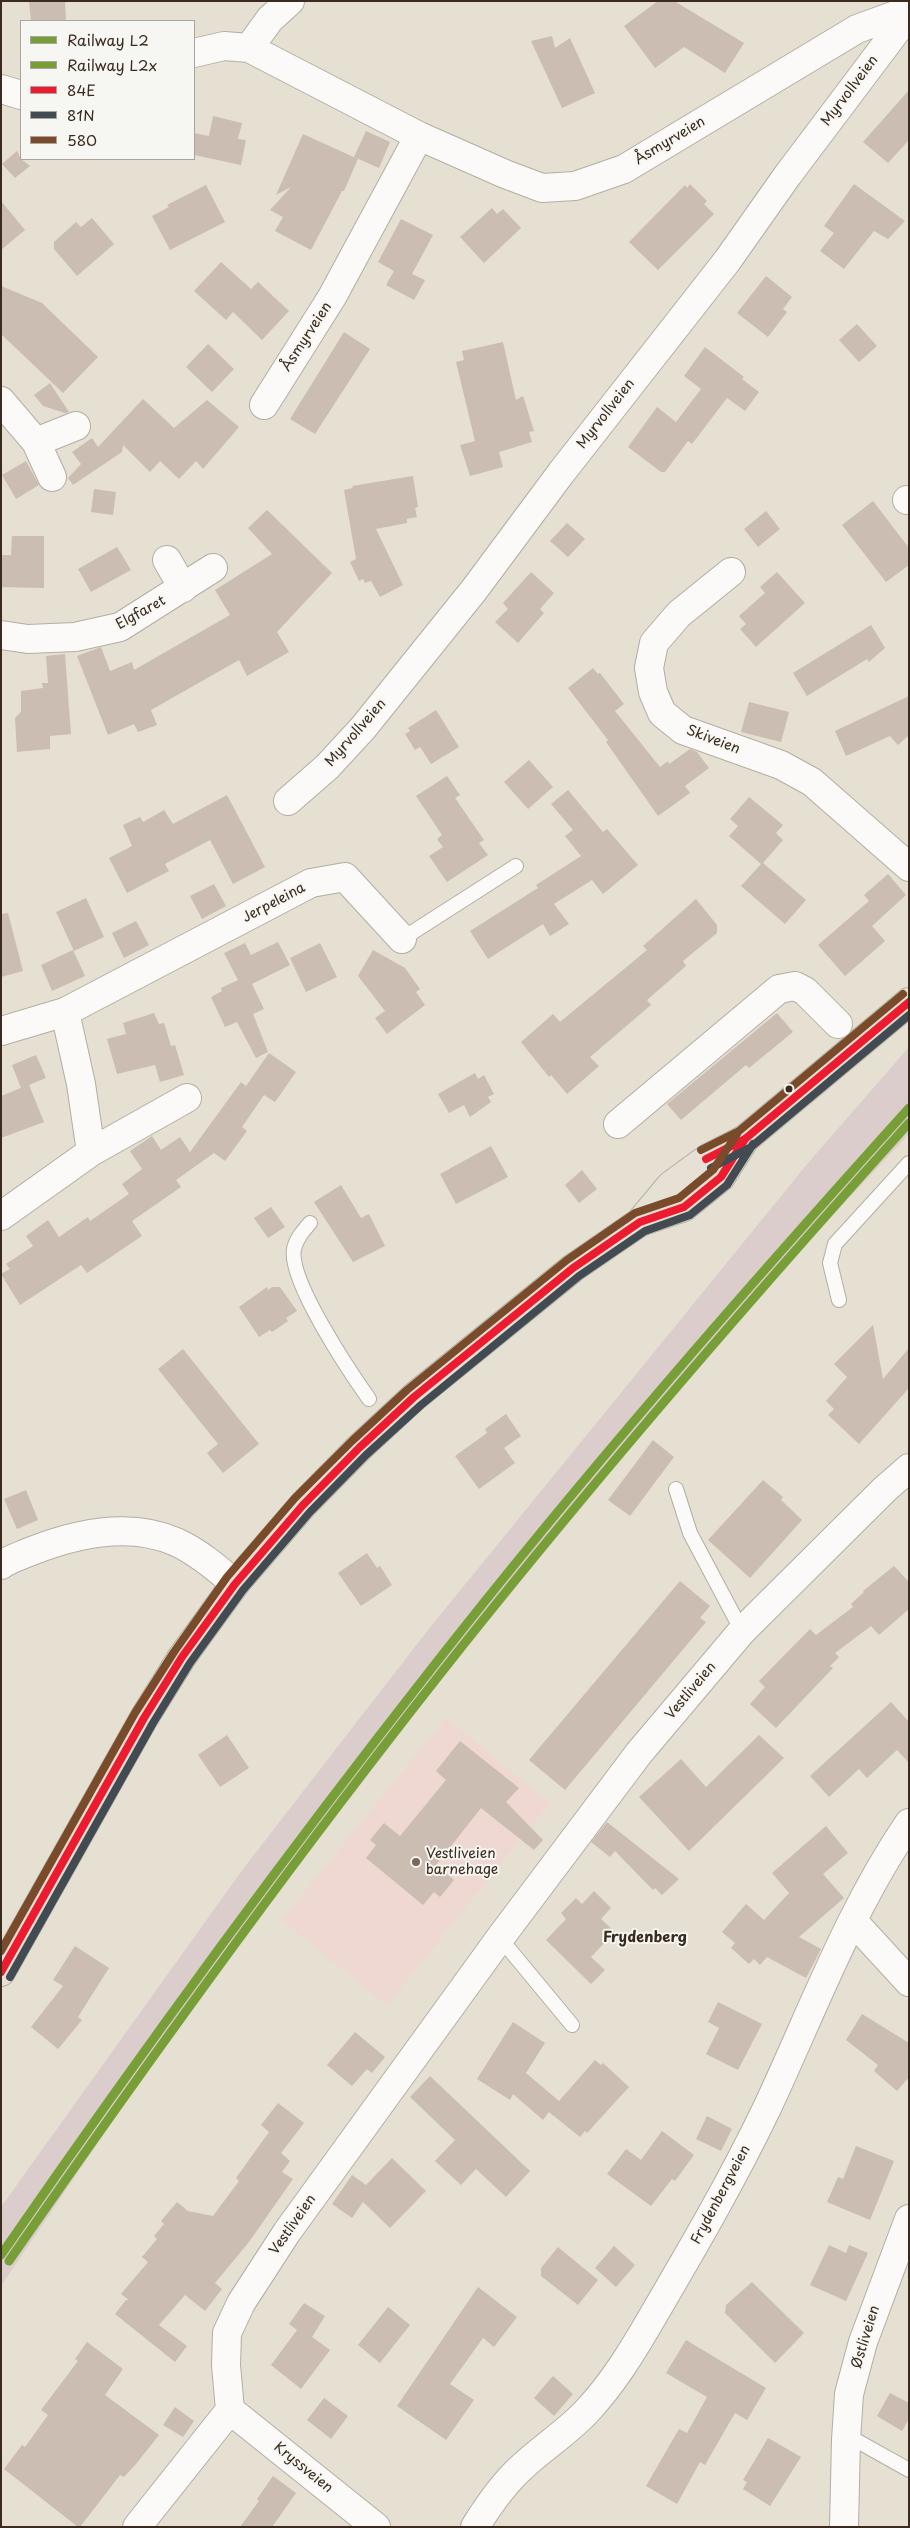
<!DOCTYPE html>
<meta charset="utf-8">
<style>
body{margin:0}
#map{position:relative;width:910px;height:2528px;overflow:hidden;background:#e5e0d1;font-family:"Playpen Sans",sans-serif}
canvas{display:block}
.frame{position:absolute;inset:0;border:2px solid #3b2a1e;pointer-events:none}
.legend{position:absolute;left:20px;top:20px;width:175px;height:140px;box-sizing:border-box;background:#f6f6f2;border:1px solid #aba49d;margin:0;padding:6px 9px;list-style:none;font-size:15px;color:#3b2a1e}
.legend li{display:flex;align-items:center;gap:10px;height:25px}
.legend b{width:25px;border:1px solid #aba49d}
</style>
<div id="map">
<canvas width="910" height="2528"></canvas>
<div class="frame"></div>
<ul class="legend">
<li><b style="height:6px;background:#789f37"></b>Railway L2</li>
<li><b style="height:6px;background:#789f37"></b>Railway L2x</li>
<li><b style="height:6px;background:#ed1b2f"></b>84E</li>
<li><b style="height:6px;background:#424a52"></b>81N</li>
<li><b style="height:6px;background:#7a4b2a"></b>580</li>
</ul>
</div>
<script>
const g = document.querySelector('canvas').getContext('2d');
g.lineJoin = 'round';
function paint(path, color) { g.fillStyle = color; g.fill(path, 'evenodd'); }
function stroke(path, color, width, dash) { g.strokeStyle = color; g.lineWidth = width; g.lineCap = dash ? 'butt' : 'round'; g.setLineDash(dash || []); g.stroke(path); }
function label(font, color, halo, rows, align = 'center') {
  g.font = font + ' "Playpen Sans",sans-serif'; g.lineWidth = 4; g.setLineDash([]); g.textBaseline = 'middle'; g.strokeStyle = halo; g.fillStyle = color; for (const [text, x, y, turn = 0] of rows) {
    g.save(); g.translate(x, y); g.rotate((+turn || 0) * Math.PI / 180); g.textAlign = isNaN(turn) ? turn : align; if (halo) g.strokeText(text, 0, 0); g.fillText(text, 0, 0); g.restore();
  }
}
paint(new Path2D(`
 M446,1718L550,1803L387,2005L282,1920Z`), '#efd7d2');
paint(new Path2D(`
 M909,1047V1134L740,1314L457,1659L277,1893L116,2116L1,2286V2207L243,1869L428,1630L808,1163Z`), '#dbcdcc');
paint(new Path2D(`
 M29,1H65L66,21H31Z
 M658,1H674L744,43L725,73L684,47L655,68L624,26Z
 M552,36L555,48L570,38L595,93L562,108L531,41Z
 M909,90V140L888,163L863,142Z
 M213,116L242,123L238,139L246,140L241,165L194,155V133L209,136Z
 M366,131L390,142L379,168L354,157Z
 M303,134L358,159L344,191H342L311,250L275,231L283,217L270,210L291,187L276,195Z
 M17,151L21,159L30,166L15,178L2,164Z
 M690,184L707,201L704,204L714,214L658,270L629,242L685,185L687,188Z
 M854,184L905,221L888,239L874,231L844,269L820,251L834,233L824,226Z
 M206,185L225,222L170,250L152,216L169,207L167,205Z
 M1,201L25,230L1,250Z
 M492,208L497,214L503,209L521,228L484,263L460,237Z
 M92,218L114,244L77,276L54,249V242L76,222L81,227Z
 M401,219L433,235L412,274L425,280L414,300L386,285L394,271L378,262Z
 M221,262L251,289L258,282L289,311L262,340L233,312L226,320L194,291Z
 M766,276L792,297L783,309L787,312L768,337L737,313Z
 M1,286L42,303L98,357L63,393L1,334Z
 M857,324L877,346L859,362L839,340Z
 M344,332L370,349L315,434L290,419Z
 M503,342L516,400L523,396L534,431L529,432L532,442L499,452L503,467L470,476L460,445L475,441L456,362L464,360L462,351Z
 M208,344L234,369L212,392L186,367Z
 M705,347L744,377L742,379L759,392L745,411L727,398L692,444L688,441L665,472H661L628,447L657,407L676,422L701,389L684,376Z
 M50,383L69,412L65,413L43,406L34,395Z
 M143,399L174,428L207,400L239,427L203,469L196,461L179,479L160,461L150,472L123,445L122,452L73,485L68,478L81,464L72,452L92,438L98,447Z
 M26,461L39,485L16,499L2,475Z
 M413,476L418,507L415,508L417,517L407,519V523L376,529L403,585L380,597L371,581L365,583L363,579L359,581L350,562L356,559L344,490L353,488L352,486Z
 M94,489L116,492L113,515L91,512Z
 M873,501L909,548V565L886,582L842,525Z
 M267,510L332,573L277,632L289,652L247,676L239,660L151,710L157,725L138,732L134,724L108,735L77,656L101,647L110,671L132,662L134,670L230,615L215,590L272,554L248,528Z
 M766,511L780,529L758,547L744,529Z
 M567,523L585,539L568,557L550,541Z
 M12,536H44V588L1,587V555H11Z
 M117,547L131,570L91,592L78,569Z
 M531,572L554,593L540,609L544,613L518,643L495,622L508,609L503,603Z
 M777,572L805,603L756,647L740,629L746,624L739,616L765,593L760,587Z
 M871,625L885,648L869,662L867,659L807,696L793,673Z
 M65,654L71,734L50,736V749L17,752L15,718L21,712V691L43,688L42,683H48L46,656Z
 M593,668L598,674L600,673L624,704L615,711L660,767L668,761L669,764L690,749L697,752L709,768L685,786L690,793L658,816L606,742L608,740L568,688Z
 M909,696V735L898,745L890,736L846,756L835,731Z
 M749,702L789,712L781,742L741,732Z
 M436,710L459,747L431,764L420,747L415,750L405,734L410,731L408,728Z
 M529,760L553,787L528,809L504,782Z
 M447,776L460,795L455,798L484,840L479,843L488,855L447,882L429,856L443,847L437,839L442,835L416,796Z
 M568,790L603,832L607,829L638,865L603,894L592,880L554,904L569,924L550,936L543,924L488,959L470,931L538,888L536,885L581,856L565,836L573,830L551,804Z
 M227,795L265,867L233,884L210,840L165,864L169,871L127,893L109,858L132,846L123,825L140,817L143,822L164,810L173,824Z
 M749,797L783,825L776,833L783,840L763,863L806,900L785,924L741,886L761,864L729,836L738,826L730,819Z
 M888,874L906,895L872,926L885,941L845,976L818,945L869,901L864,895Z
 M214,884L226,906L202,919L190,896Z
 M86,898L104,937L74,951L56,912Z
 M696,899L717,925V933L683,961L686,966L647,1000L651,1005L590,1057L599,1066L567,1094L551,1075L549,1077L521,1042L553,1014L560,1022L647,950L643,946Z
 M8,913L23,971L1,977V914Z
 M136,921L149,945L124,958L112,933Z
 M278,942L290,965L252,984L264,1009L253,1014L268,1052L256,1058L237,1022L225,1027L211,997L222,991L221,988L238,980L224,953L245,943L251,955Z
 M320,943L337,977L306,992L290,958Z
 M73,950L85,976L52,991L41,965Z
 M373,950L405,968L420,989L416,992L425,1005L387,1034L375,1018L385,1011L358,976Z
 M154,1013L159,1024L164,1023L171,1046L175,1045L184,1075L160,1082L155,1065L117,1074L107,1039L126,1034L123,1023Z
 M777,1013L793,1032L749,1068L746,1065L681,1120L667,1104Z
 M269,1053L296,1072L275,1102L264,1095L242,1127L247,1131L225,1161L214,1153L176,1180L181,1187L132,1221L142,1236L87,1273L81,1265L20,1305L1,1274L10,1269L6,1264L33,1246L26,1236L48,1220L59,1237L88,1217L90,1221L129,1194L122,1184L142,1169L130,1151L152,1136L161,1150L180,1137L190,1152L241,1082L246,1086Z
 M36,1055L46,1078L29,1085L44,1122L1,1138V1096L21,1088L12,1065Z
 M475,1073L478,1079L484,1075L494,1094L488,1097L491,1102L470,1117L464,1105L449,1113L438,1094Z
 M491,1146L508,1177L456,1204L440,1174Z
 M582,1170L597,1189L579,1203L565,1185Z
 M341,1185L361,1218L369,1214L385,1246L353,1262L314,1202Z
 M271,1207L285,1227L268,1238L254,1218Z
 M267,1287L268,1290L272,1287H280L297,1311L286,1318L288,1321L272,1332L270,1330L259,1337L239,1307Z
 M873,1325L883,1379L909,1348V1388L859,1444L828,1415L834,1409L826,1401L847,1377L834,1364Z
 M183,1349L259,1444L223,1473L207,1453L218,1444L158,1369Z
 M506,1414L521,1436L504,1448L515,1463L479,1489L455,1456L487,1433L485,1429Z
 M653,1440L674,1457L630,1516L608,1500Z
 M763,1480L783,1497L781,1500L802,1520L750,1578L708,1540Z
 M26,1490L38,1520L17,1529L4,1499Z
 M367,1553L377,1568L380,1566L392,1585L361,1606L338,1573Z
 M894,1566L909,1582V1609L879,1635L871,1626L835,1653L839,1657L830,1666L833,1668L776,1728L750,1704L765,1687L759,1681L810,1629L816,1635L853,1607L851,1604L864,1592L863,1591Z
 M680,1581L710,1606L700,1618L706,1622L565,1790L529,1760Z
 M891,1702L909,1722V1763L897,1750L867,1778L859,1769L829,1797L810,1776Z
 M227,1735L249,1768L220,1787L198,1755Z
 M759,1735L784,1758L689,1851L639,1797L681,1759L706,1787Z
 M460,1741L519,1788L506,1802L543,1840L534,1850L481,1808L436,1865L454,1880L440,1897L434,1892L423,1905L366,1858L376,1845L370,1840L384,1823L400,1836L446,1780L436,1771Z
 M607,1822L679,1879L662,1895L655,1888L653,1890L615,1851L610,1857L591,1842Z
 M826,1826L848,1853L823,1874L844,1898L799,1937L821,1949L806,1978L767,1957L760,1965L754,1959L749,1964L731,1948L735,1943L722,1932L746,1904L764,1920L789,1893L772,1873Z
 M594,1891L611,1908L601,1919L615,1932L591,1957L605,1970L591,1984L546,1940L566,1919L561,1913L576,1898L582,1904Z
 M75,1946L109,1968L78,2017L82,2020L58,2049L31,2027L63,1986L53,1980Z
 M718,2002L762,2024L738,2070L706,2054L719,2028L708,2022Z
 M862,2014L909,2043V2077L897,2091L874,2071L878,2065L846,2040Z
 M513,2022L545,2043L526,2073L559,2101L595,2060L601,2065L603,2063L629,2087L587,2133L585,2131L580,2137L549,2112L543,2120L513,2094L510,2100L477,2079Z
 M355,2032L385,2057L372,2073L367,2069L352,2086L327,2065Z
 M430,2076L530,2171L506,2197L476,2169L461,2185L435,2161L455,2140L410,2097Z
 M278,2103L304,2123L281,2153L290,2161L282,2172L293,2179L249,2242L215,2283L222,2289L205,2311L185,2295L159,2325L187,2346L175,2362L115,2314L126,2300H129L121,2294L148,2262L142,2257L157,2239L154,2236L164,2224L161,2221L177,2202L188,2211L213,2216L239,2181L236,2178L269,2132L261,2125Z
 M707,2116L732,2129L721,2151L696,2139Z
 M662,2131L694,2155L675,2181L672,2179L651,2206L607,2174L626,2149L641,2160Z
 M856,2146L894,2161L870,2220L827,2202L838,2177L843,2179Z
 M392,2158L426,2191L390,2228L363,2202L352,2218L332,2204L352,2175L366,2185Z
 M829,2245L846,2253L849,2245L868,2253L846,2301L810,2285Z
 M614,2246L635,2265L616,2287L595,2268Z
 M558,2247L598,2280L578,2305L541,2276V2268Z
 M752,2282L804,2333L775,2363L725,2313L726,2305Z
 M478,2287L517,2317L494,2347L483,2338L450,2384L474,2400L446,2440L397,2406Z
 M304,2303L325,2316L312,2337L330,2350L301,2389L271,2365L297,2330L289,2324Z
 M388,2307L410,2325L380,2363L358,2345Z
 M686,2340L766,2388L747,2420L735,2413L705,2465L700,2462L677,2504L646,2486L679,2429L687,2433L707,2397L666,2373Z
 M87,2342L123,2369L105,2395L159,2435L136,2464L124,2477L120,2475L80,2527H78L4,2469L22,2445L25,2447L48,2415L41,2410L78,2361L75,2359Z
 M553,2376L573,2394L554,2416L534,2398Z
 M890,2393L909,2403V2419L902,2431L877,2416Z
 M324,2398L348,2416L331,2439L307,2420Z
 M175,2407L194,2421L183,2437L163,2425Z
 M768,2438L801,2457L770,2506L743,2489L747,2482L743,2480Z
 M273,2476L296,2493L272,2527H240L259,2501L257,2499Z`), '#cbbdb1');
const lane = new Path2D(`
 M402,939L516,866
 M310,1223C303,1231 296,1239 294,1249C288,1280 350,1372 369,1399
 M839,1300L830,1263L835,1244L909,1163
 M676,1489L690,1533L742,1631
 M500,1938L572,2025
 M846,2440L859,2442L909,2470`);
const street = new Path2D(`
 M249,48L270,19L290,1
 M194,53L224,46L249,48L419,136L505,174L542,188L575,186L624,169L857,29L909,10
 M1,89L21,95
 M1,401L36,442L52,477
 M264,405L332,297L419,136
 M36,442L76,426
 M907,500H909
 M167,560L183,588
 M731,572L679,614L654,643L649,668L653,692L662,713L683,730L781,765L812,782L909,867
 M1,635L28,639L75,637L120,627L213,568
 M288,801L327,767L363,728L474,590L561,473L727,261L787,176L909,14
 M65,1012L81,1084L91,1152
 M1,1031L65,1012L311,883L345,877L402,939
 M618,1124L779,989L795,986L805,991L838,1024
 M1,1216L91,1152L187,1098
 M1,1565C10,1559 20,1556 29,1552C74,1534 129,1521 176,1542C198,1552 217,1568 235,1584
 M853,1921L909,1982
 M230,2410L376,2527
 M137,2527L230,2410L226,2365L227,2333L241,2303L287,2232L500,1938L639,1753L742,1631L885,1489L909,1468
 M475,2527C488,2506 503,2484 522,2467C543,2447 568,2432 588,2410C613,2383 632,2352 650,2321C691,2251 732,2181 767,2108C812,2012 849,1911 909,1823
 M844,2527L846,2440L849,2394L863,2342L909,2219`);
const primary = new Path2D(`
 M640,1222L671,1185L708,1158L745,1139L909,1002
 M1,1972L144,1718L182,1657L235,1584L303,1505L359,1448L414,1397L573,1268L640,1222L684,1207L721,1177L745,1139`);
stroke(lane, '#b3aea3', 16);
stroke(street, '#b3aea3', 30);
stroke(primary, '#b3aea3', 30);
stroke(lane, '#fbfaf8', 14);
stroke(street, '#fbfaf8', 28);
stroke(primary, '#e6e1d4', 28);
stroke(new Path2D(`
 M706,1159L745,1139L909,1002
 M1,1972L144,1718L182,1657L235,1584L303,1505L359,1448L414,1397L573,1268L640,1222L684,1207L721,1177L745,1139`), '#ed1b2f', 8);
stroke(new Path2D(`
 M711,1168L751,1147L909,1015
 M10,1977L153,1723L190,1663L243,1590L310,1512L366,1455L421,1405L579,1276L645,1231L690,1215L727,1185L753,1144`), '#424a52', 8);
stroke(new Path2D(`
 M701,1150L739,1131L903,994
 M1,1951L135,1713L174,1652L227,1577L295,1498L352,1441L407,1390L567,1260L635,1213L679,1198L713,1170L737,1134`), '#7a4b2a', 8);
stroke(new Path2D(`
 M1,2255C139,2055 282,1859 432,1668C583,1475 745,1290 909,1108`), '#789f37', 9);
stroke(new Path2D(`
 M9,2261C148,2061 290,1864 441,1673C590,1484 748,1302 909,1123`), '#789f37', 9);
for (const [x, y, r, color] of [
 [789,1089,4.5,"#3b2a1e"],
 [416,1862,5,"#766a5d"]
]) { const dot = new Path2D(); dot.arc(x, y, r, 0, 2 * Math.PI); g.fillStyle = color; g.fill(dot); stroke(dot, '#f6f6f2', 2); }
label('14px', '#3b2a1e', '#f6f6f2', [
 ["Myrvollveien",850,91,-53],
 ["Åsmyrveien",670,141,-31],
 ["Åsmyrveien",307,337,-57],
 ["Myrvollveien",606,414,-52],
 ["Elgfaret",141,613,-29],
 ["Myrvollveien",356,733,-49],
 ["Skiveien",713,740,21],
 ["Jerpeleina",274,903,-28],
 ["Vestliveien",691,1691,-50],
 ["Frydenbergveien",721,2195,-62],
 ["Vestliveien",293,2225,-55],
 ["Østliveien",866,2337,-73],
 ["Kryssveien",303,2468,39]
]);
label('14px', '#3b2a1e', '#f6f6f2', [
 ["Vestliveien",426,1854],
 ["barnehage",426,1870]
], 'left');
label('bold 15px', '#3b2a1e', '#f6f6f2', [
 ["Frydenberg",645,1938]
]);
</script>
